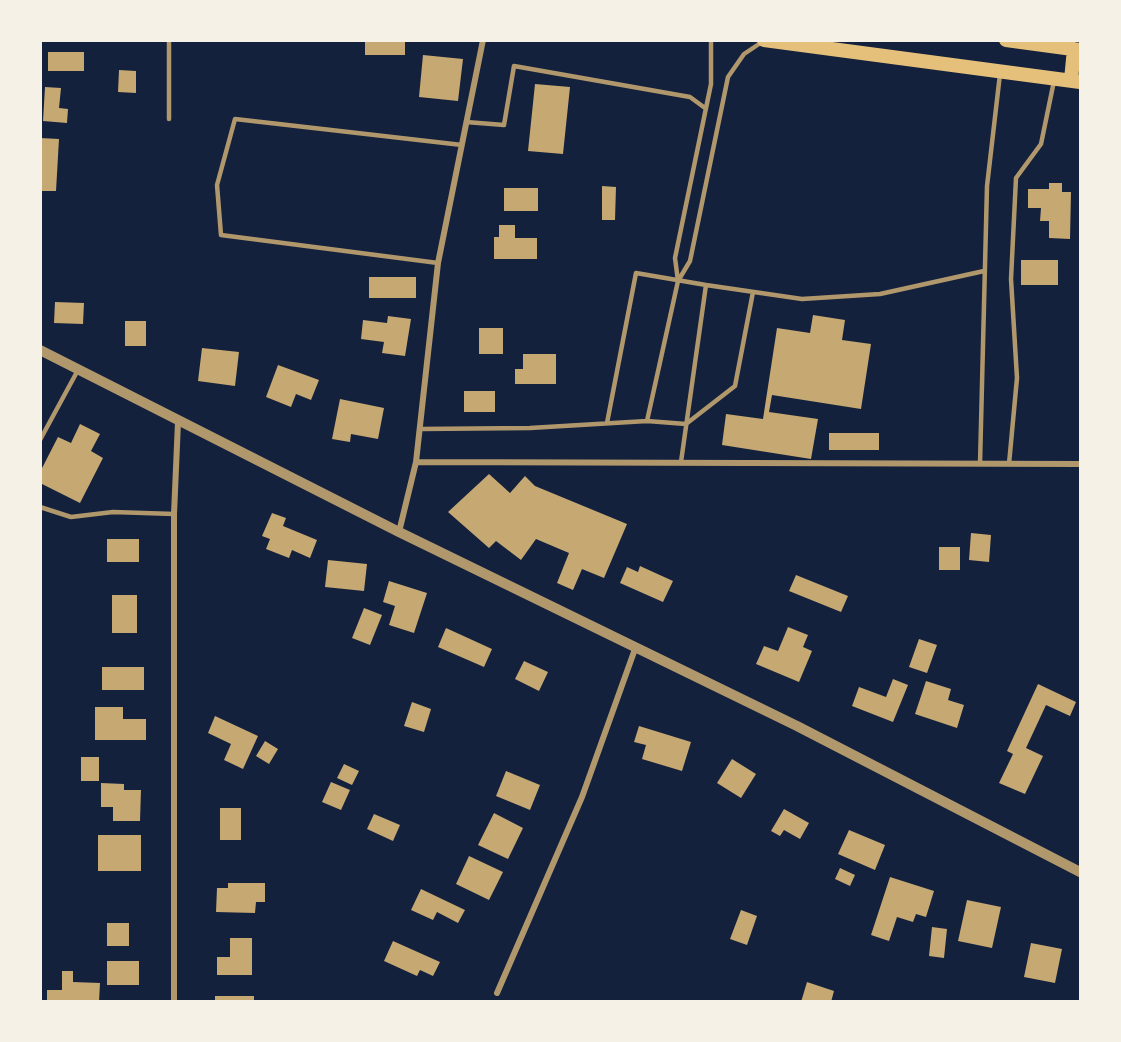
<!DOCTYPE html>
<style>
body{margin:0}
#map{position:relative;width:1121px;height:1042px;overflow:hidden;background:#14213d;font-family:"Noto Serif",serif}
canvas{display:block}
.frame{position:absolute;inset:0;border:42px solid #f6f1e7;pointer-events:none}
</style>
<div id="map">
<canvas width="1121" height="1042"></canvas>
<div class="frame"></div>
</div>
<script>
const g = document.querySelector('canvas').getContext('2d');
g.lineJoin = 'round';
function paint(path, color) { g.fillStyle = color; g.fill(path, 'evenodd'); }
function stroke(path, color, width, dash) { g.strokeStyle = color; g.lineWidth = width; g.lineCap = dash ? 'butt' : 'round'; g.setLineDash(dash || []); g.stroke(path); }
paint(new Path2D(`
 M365,40H405V55H365Z
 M48,52H84V71H48Z
 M423,55L463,59L458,101L419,97Z
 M119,70L136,71V93L118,92Z
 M535,84L570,87L563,154L528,151Z
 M45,87L61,88L59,108L68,109L67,123L43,121Z
 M40,138L59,139L56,191H40Z
 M1049,183H1062V192H1071L1070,239L1049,238V221H1040L1041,208H1028V189H1049Z
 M602,186L616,187L615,220H602Z
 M504,188H538V211H504Z
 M499,225H515V238H537V259H494V237H499Z
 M1021,260H1058V285H1021Z
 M369,277H416V298H369Z
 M55,302L84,303L83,324L54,323Z
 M813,315L845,320L842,340L871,344L861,409L772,395L769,412L818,419L811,459L722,445L726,414L763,419L777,328L810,333Z
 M388,316L411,319L405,356L382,353L384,342L361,339L363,320L387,323Z
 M125,321H146V346H125Z
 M479,328H503V354H479Z
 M202,348L239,352L235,386L198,381Z
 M523,354H556V384H515V369H523Z
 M278,365L319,380L311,400L296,394L291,407L266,397Z
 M464,391H495V412H464Z
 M340,399L384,408L378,439L351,434L350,442L332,439Z
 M80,424L100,434L91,451L103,458L80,503L40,483V472L58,437L71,443Z
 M829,433H879V450H829Z
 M489,474L510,493L525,476L535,486L627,524L604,578L582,569L573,590L557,583L569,553L536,539L521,560L496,541L489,548L448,512Z
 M272,513L286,518L283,526L317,540L310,558L292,550L289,558L266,549L270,539L262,536Z
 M971,533L991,535L989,562L969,560Z
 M107,539H139V562H107Z
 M939,547H960V570H939Z
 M328,560L367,564L364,591L325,587Z
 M640,566L673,581L663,602L620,583L627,567L638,572Z
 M796,575L848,596L841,612L789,591Z
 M389,581L427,593L414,633L389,625L395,606L383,602Z
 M112,595H137V633H112Z
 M364,608L382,615L370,645L352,638Z
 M788,627L808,635L803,647L812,651L799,682L756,664L764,646L778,651Z
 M446,628L492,649L484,667L438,647Z
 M919,639L937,645L927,673L909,667Z
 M524,661L548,672L539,691L515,679Z
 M102,667H144V690H102Z
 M893,679L908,685L893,722L852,706L859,687L886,697Z
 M926,681L951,689L948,700L964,705L957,728L915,714Z
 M1038,684L1076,702L1070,716L1046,705L1026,748L1043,756L1025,794L999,783L1013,754L1007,751Z
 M412,702L431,709L424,732L404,726Z
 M95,707H123V719H146V740H95Z
 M215,716L258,736L243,769L224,760L231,744L208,733Z
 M639,726L691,742L682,771L642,759L646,745L634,742Z
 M265,741L278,749L269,764L256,756Z
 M81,757H99V781H81Z
 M732,759L756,774L741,798L717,783Z
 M344,764L359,771L352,785L337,778Z
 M506,771L540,785L530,810L496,796Z
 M331,782L350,790L341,810L322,802Z
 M101,783L124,784V790H141L140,821H113V807H101Z
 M220,808H241V840H220Z
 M784,809L809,823L800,839L784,830L780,836L771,831Z
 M494,813L523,828L508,859L478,845Z
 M374,814L400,825L393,841L367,829Z
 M849,830L885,845L875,870L838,854Z
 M98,835H141V871H98Z
 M469,856L503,872L489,900L456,884Z
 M840,868L855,875L850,886L835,879Z
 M890,877L934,891L926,917L916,914L913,922L897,917L889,941L871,935Z
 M228,883H265V902H256L255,913L216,912L217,888H228Z
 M421,889L465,910L458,923L437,912L433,920L411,910Z
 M967,900L1001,907L992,948L958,941Z
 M741,910L757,916L747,945L730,939Z
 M107,923H129V946H107Z
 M932,927L947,929L944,958L929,956Z
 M230,938H252V975H217V957H230Z
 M393,941L440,962L433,976L420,970L417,976L384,961Z
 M1031,943L1062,949L1055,983L1024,977Z
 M107,961H139V985H107Z
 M62,971H73V982L100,983L99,1002H47V990H62Z
 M807,982L834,991L831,1002H801Z
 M215,996H254V1002H215Z`), '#c6a872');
stroke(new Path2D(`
 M169,40V119
 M711,40V84L675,258L678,281L690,261L728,77L744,54L762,42
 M466,122L504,125L514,66L690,97L705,108
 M438,263L221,235L217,185L235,119L462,145
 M647,421L686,424L735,386L753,292
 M607,423L636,273L706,285
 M420,429L530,428L647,421L678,281
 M40,440L78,370
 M681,462L706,285L802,299L880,294L984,271
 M980,464L987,186L1000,74
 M1009,464L1017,378L1011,279L1016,178L1041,144L1054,81
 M40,507L71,517L113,512L174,514`), '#b1986c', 4.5);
stroke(new Path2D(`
 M416,462L1080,464
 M399,532L416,462L438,263L483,40
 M497,993L582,797L635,649
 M174,1002V514L178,422`), '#b1986c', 6);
stroke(new Path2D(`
 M40,350L399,532L797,726L1080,872`), '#b1986c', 10);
stroke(new Path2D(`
 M764,40L1080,82
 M1006,40L1080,50
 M1071,80L1074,49`), '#e5c07b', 14);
</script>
